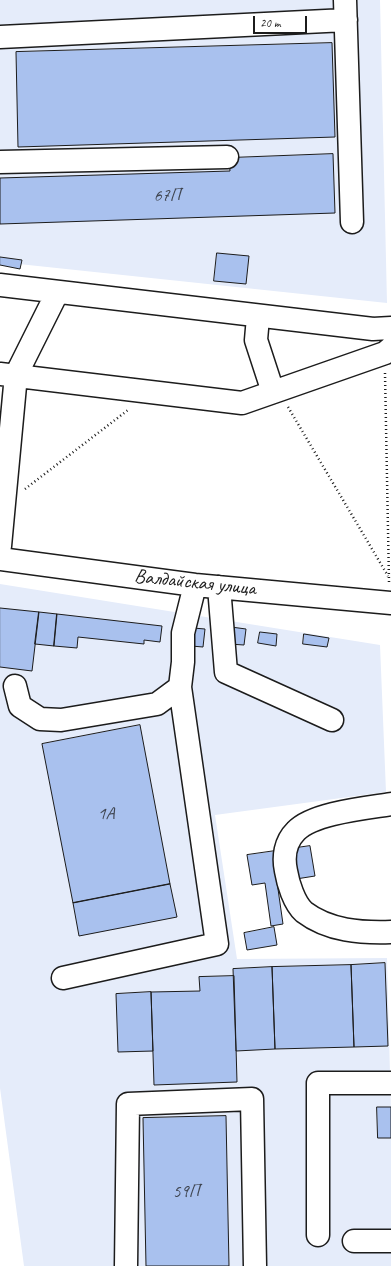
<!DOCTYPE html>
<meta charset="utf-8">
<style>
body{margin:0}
#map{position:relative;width:391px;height:1266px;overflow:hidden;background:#fff;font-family:Caveat,sans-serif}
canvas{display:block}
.scale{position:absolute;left:253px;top:16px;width:54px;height:18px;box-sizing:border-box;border:2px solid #1c1c1c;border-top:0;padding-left:5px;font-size:12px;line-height:14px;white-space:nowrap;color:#1c1c1c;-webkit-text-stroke:3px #fff;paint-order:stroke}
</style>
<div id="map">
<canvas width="391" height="1266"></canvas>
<div class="scale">20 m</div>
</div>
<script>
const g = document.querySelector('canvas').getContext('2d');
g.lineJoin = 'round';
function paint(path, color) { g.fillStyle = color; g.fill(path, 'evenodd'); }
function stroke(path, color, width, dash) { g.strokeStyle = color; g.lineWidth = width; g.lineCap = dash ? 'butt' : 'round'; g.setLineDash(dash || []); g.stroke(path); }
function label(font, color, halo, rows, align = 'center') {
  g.font = font + ' Caveat,sans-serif'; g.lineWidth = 4; g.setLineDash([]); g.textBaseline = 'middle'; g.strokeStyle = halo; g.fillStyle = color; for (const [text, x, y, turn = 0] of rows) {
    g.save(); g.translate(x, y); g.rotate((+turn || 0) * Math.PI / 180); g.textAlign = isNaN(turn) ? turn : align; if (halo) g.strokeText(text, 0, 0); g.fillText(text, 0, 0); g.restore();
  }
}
paint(new Path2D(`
 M0,0H380L387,303L0,262Z
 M0,584L380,645L386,792L215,815L237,959L387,958L391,1113V1266H24L0,1088Z`), '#e5ecfa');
const building = new Path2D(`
 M332,43L335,137L18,147L16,52Z
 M333,154L335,213L0,224V178L230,171L229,158Z
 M217,253L249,256L246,284L214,281Z
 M0,257L22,260L20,269L0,265Z
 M0,608L39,612L32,671L0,667Z
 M39,612L57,614L54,646L35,644Z
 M57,614L162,626L160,642L144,640V644L78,637L77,648L54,646Z
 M231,627L246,629L244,645L229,644Z
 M193,628L205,629L203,647L191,646Z
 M260,632L277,634L276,646L258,643Z
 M304,634L329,638L327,647L303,644Z
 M140,725L170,884L73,903L42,744Z
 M310,846L315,876L277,882L283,924L271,926L265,883L252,885L247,855Z
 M170,884L177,917L79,936L73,903Z
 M274,927L277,945L247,950L244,933Z
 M385,963L388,1046L354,1047L351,965Z
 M351,965L354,1047L275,1049L272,967Z
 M272,967L275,1049L236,1051L233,969Z
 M234,976L237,1082L154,1085L151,992L200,991L199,977Z
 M151,992L153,1051L118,1052L116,994Z
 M377,1107H391V1138H378Z
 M226,1116L229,1266H146L143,1118Z`);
paint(building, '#a9c1ee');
stroke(building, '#1c1c1c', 1);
const minor = new Path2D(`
 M345,0L352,222
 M0,37L346,20
 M0,162L227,157
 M0,285L373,329L391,328
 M258,317L256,340L273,392
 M0,374L242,403L385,353L391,348
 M0,546L16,375L57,293
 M0,559L195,585L391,603
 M219,587L226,672L332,720
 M15,686L20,706L40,719L61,720L157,704L180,687L183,662V633L195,585
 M391,804C366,808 313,813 296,831C285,842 283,857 286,871C288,883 294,903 304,912C329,931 361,933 391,932
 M63,978L217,944L180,687
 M318,1235V1083H391
 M354,1241H391
 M126,1266L128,1104L252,1099L255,1266`);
stroke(minor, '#1c1c1c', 25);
stroke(new Path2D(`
 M385,373L389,582
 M288,407L388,576
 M25,489L128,410`), '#1c1c1c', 2.5, [1, 3]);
stroke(minor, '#fff', 22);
label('18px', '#3f4550', null, [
 ["67П",167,196],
 ["1А",106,814],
 ["59П",186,1192]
]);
label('20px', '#1c1c1c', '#fff', [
 ["Валдайская улица",195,583,6]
]);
</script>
